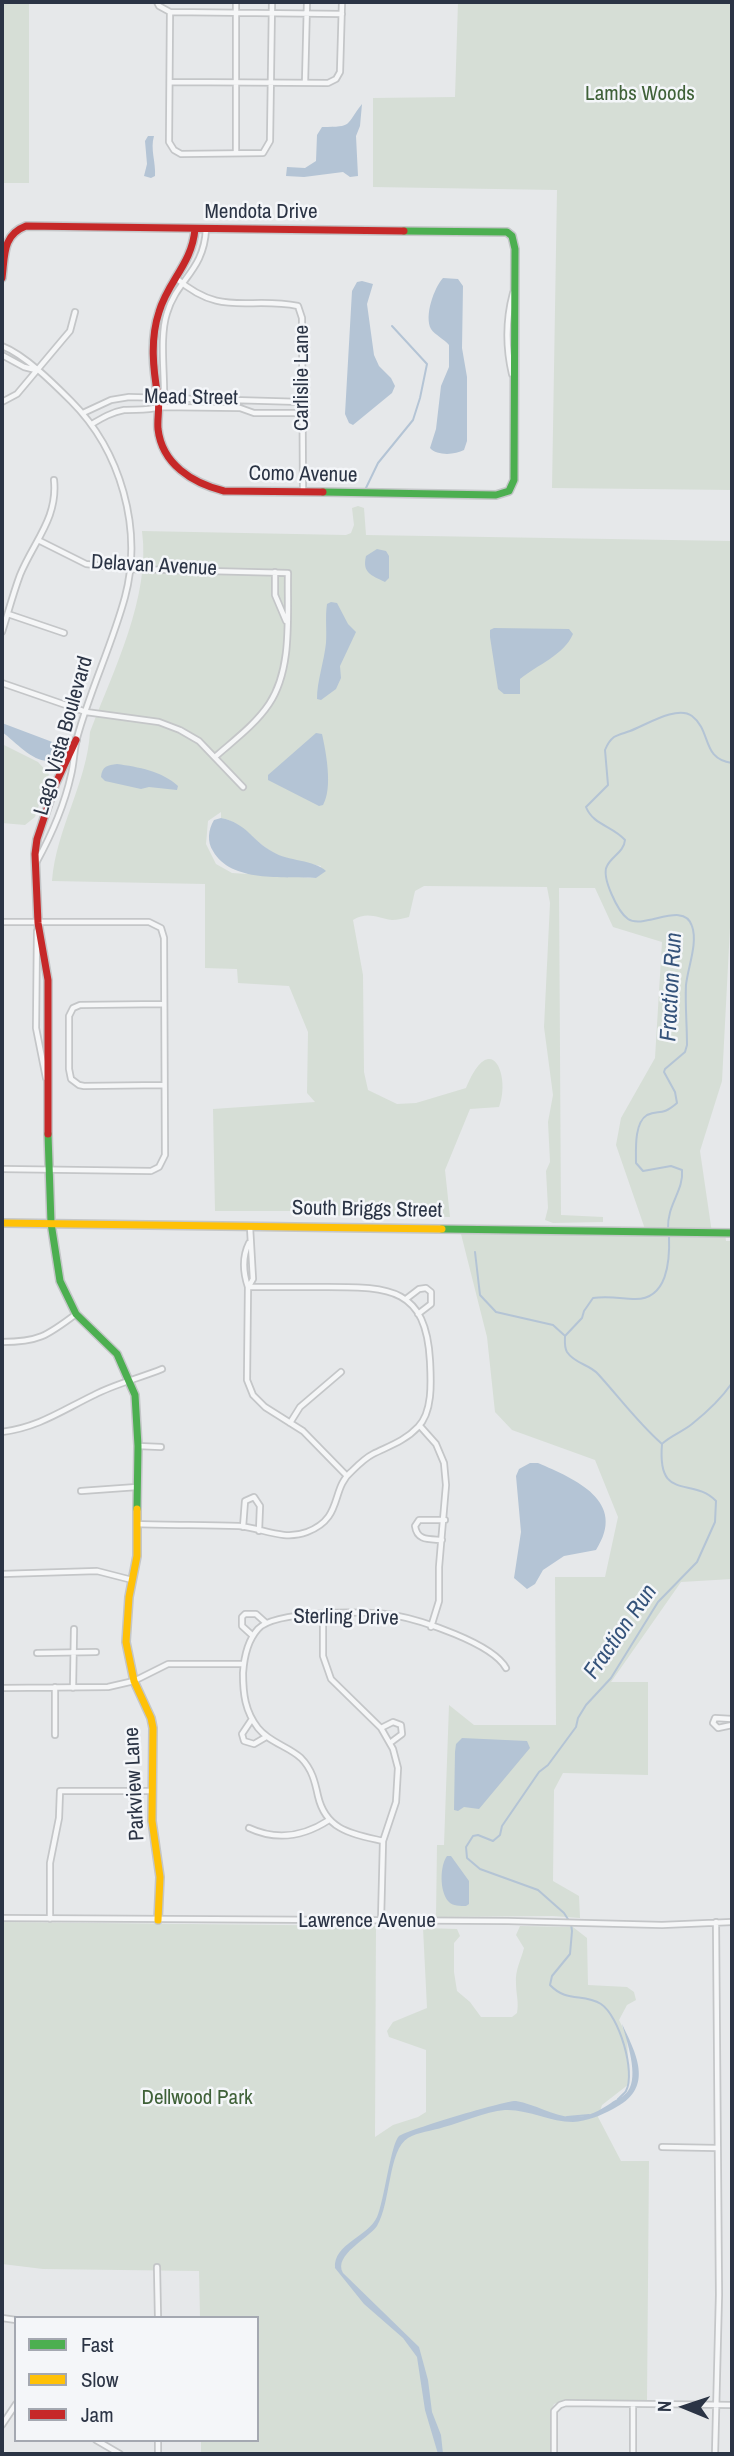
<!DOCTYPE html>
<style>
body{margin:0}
#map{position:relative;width:734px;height:2456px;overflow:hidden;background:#e6e8ea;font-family:"Archivo Narrow",sans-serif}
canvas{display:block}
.frame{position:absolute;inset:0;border:4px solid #2b3445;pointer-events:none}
.legend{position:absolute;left:14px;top:2316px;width:245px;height:126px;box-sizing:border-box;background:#f4f6f9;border:2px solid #a4a8b1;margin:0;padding:9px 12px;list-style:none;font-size:21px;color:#2b3445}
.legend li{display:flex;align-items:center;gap:14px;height:35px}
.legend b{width:35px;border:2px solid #a4a8b1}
.north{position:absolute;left:650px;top:2372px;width:70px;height:70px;-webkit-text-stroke:5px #f4f6f9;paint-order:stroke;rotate:272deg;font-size:19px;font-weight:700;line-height:28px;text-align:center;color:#2b3445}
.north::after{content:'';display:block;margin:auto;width:24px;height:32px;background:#2b3445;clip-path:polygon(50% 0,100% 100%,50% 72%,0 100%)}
</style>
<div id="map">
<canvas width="734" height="2456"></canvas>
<div class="frame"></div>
<ul class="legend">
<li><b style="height:9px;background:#4caf50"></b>Fast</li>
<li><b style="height:9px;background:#ffc107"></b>Slow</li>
<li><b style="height:9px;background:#c62828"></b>Jam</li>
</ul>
<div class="north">N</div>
</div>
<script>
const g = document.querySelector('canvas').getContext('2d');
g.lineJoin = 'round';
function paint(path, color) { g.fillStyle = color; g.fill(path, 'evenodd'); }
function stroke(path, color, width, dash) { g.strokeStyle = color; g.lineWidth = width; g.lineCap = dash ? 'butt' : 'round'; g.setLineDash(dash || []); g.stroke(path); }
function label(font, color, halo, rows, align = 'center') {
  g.font = font + ' "Archivo Narrow",sans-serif'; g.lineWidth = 5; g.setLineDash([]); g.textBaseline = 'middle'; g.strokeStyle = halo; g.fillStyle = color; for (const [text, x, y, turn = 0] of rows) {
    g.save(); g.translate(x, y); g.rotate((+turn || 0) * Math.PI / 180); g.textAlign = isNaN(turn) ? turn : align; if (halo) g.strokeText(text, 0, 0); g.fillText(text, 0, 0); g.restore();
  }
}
paint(new Path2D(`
 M2,2H29V183H2Z
 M458,2H732V490L552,488L557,190L373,187V98L455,97Z
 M358,506L364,508L366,535L732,541V889L722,1081L700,1151L712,1233H725L726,1241H732V1579L681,1582L611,1682H648V1775L563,1773L554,1790L553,1881L579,1896L580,1918L553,1916L436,1917L437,1845H444L449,1705L474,1725H556L555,1577H605L618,1517L595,1460L512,1430L495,1412L487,1337L461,1234L554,1235L555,1231L646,1232L616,1145L621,1118L655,1058L662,942L613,927L595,888H559L561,1215L603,1217V1222L553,1223L545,1220L548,1208L546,1171L550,1162L548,1122L553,1095L544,1027L550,903L547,887L424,886L415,891L409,917C404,918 397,920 392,920C377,918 368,911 353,920L363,975L364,1072L368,1090L397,1104L416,1103L466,1088C491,1027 511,1076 499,1107L470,1109L445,1170L450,1217L295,1215L293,1211H215L213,1109L315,1102L307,1093L308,1032L289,986L238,983L237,969L205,968V884L52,881C56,829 87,783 90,732C113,671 151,597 142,531L346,535L351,533L354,525L352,508ZM221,812V818C242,822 255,842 272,852C286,861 305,863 321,866L316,878L232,873L216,864L206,844L208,821Z
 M2,744L38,762L49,774L35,817L25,825L2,823Z
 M2,1922L376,1926L375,2137L393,2125L418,2117L426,2112V2050L389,2037L387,2031L393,2022L427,2008L423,1928L457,1929L460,1936L454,1943V1972L457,1991L470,2002L481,2017H512L517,2013C519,2001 516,1995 516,1983C515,1970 521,1960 524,1948L516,1935L520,1926L573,1927L587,1938L588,1985L627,1987L634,1992L636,2000L627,2005L619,2020L627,2036L629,2084L602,2105L598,2117L621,2161H649L647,2401L566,2400L554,2404L550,2414V2454H201V2440H257V2318H200L199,2271L43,2269L2,2264Z`), '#d6ded6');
paint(new Path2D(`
 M362,104L360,126L356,136L358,176L350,177L343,172L304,177L286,176L287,167L305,168L316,161L317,135L322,127C354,127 345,125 362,104Z
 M148,136H154C150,149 156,162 155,176L151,178L144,176L147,164L145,141Z
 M443,278L458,279L463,286L462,348L467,377V441L464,450C455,455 437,456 430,448L436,429L441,386L449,367V345C444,339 435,335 431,329C424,316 434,288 443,278Z
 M362,281L373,284L367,304L374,355L379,366L391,378L395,386L392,393L353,425L349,423L345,414L352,291L357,282Z
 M377,549L386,551L389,556V578L385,582C371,575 362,573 366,556Z
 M331,602L337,603L348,624L356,632L340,666L341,678L336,689L321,700L317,699C317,681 324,662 326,643C327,630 325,617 327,604Z
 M494,628L569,629L573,634C564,655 537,665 520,679V694H504L498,689L490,637V630Z
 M2,723L55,743L49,761C31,761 16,742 2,732Z
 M316,733L322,734C326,752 333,788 323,805L319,806L268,780V775Z
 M117,764C138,767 162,771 178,786L177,790L149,787L141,789L105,781L101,777C102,766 108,765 117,764Z
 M221,818C247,823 252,841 273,852C287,861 315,860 326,871L316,878C283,876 231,883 213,851C207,842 208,830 214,820Z
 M530,1463H538C575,1479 628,1501 596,1550L564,1556L543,1570L535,1584L527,1589L514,1578L521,1532L516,1476L519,1469Z
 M462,1738L527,1741L530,1748L479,1809L464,1807L458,1811L454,1810L455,1752L456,1744Z
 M447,1856H451L469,1881V1904L466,1906C461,1906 452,1906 449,1902C439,1892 440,1865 447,1856Z
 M622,2024C638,2057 654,2089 613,2109C600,2116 587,2121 573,2122C550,2122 528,2109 505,2110C484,2112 463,2122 444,2127C432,2131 418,2132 408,2138C388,2150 391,2203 377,2226C368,2239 333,2255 343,2273L419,2347L428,2380L432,2412L441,2435L443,2454H438L425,2410L417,2357L403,2338L364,2304L335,2268C333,2244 368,2237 377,2217C384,2202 391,2143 399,2136C408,2130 506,2100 516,2101C535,2104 552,2116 572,2117C587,2118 599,2111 611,2103C616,2099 624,2097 628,2091C639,2076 627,2041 622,2024Z`), '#b4c4d5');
stroke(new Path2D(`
 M365,490L378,463L413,420L420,398L427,364L392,326
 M668,1229C667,1204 684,1191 682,1170L671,1166L643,1171L636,1163C636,1150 634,1123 647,1115C659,1109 661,1117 677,1103L675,1092L664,1072L665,1069L685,1052L687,1045C687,1025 685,1004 686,985C688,967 698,943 692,926C684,900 644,930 628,919C618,912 601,877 607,866C612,856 624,852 625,840C613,826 593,825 586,807L608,785L605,750C607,745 610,740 614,737C619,734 625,733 630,731C646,725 677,705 692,716C712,731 701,759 732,763
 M475,1252L480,1295L496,1312L553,1325L564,1335
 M663,1443C672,1435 682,1432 692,1424C707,1412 721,1399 732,1383
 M662,1444C638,1423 619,1397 598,1374C589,1364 575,1364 567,1352C564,1347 565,1341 565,1336L582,1318L584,1311L593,1298C607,1296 618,1298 633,1299C668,1301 670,1260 669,1235
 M618,2099C619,2098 625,2093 626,2091C636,2072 619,2016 601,2004C583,1993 567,2003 550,1985L552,1976L570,1954L572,1931L571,1924L564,1913L538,1890L480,1869L467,1858L466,1847L473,1836L478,1835L493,1841L500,1835L502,1826L539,1772L548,1765L576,1727L578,1718L586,1705L611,1678L658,1602L697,1562L715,1522L716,1501C692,1476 657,1503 662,1444
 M567,2117L589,2115`), '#b4c4d5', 2);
const street = new Path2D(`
 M157,2L159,6L170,12L342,14
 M170,12L169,142L174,150L181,154L263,153L270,141L272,2
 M170,82L328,83L336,79L340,72L342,2
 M305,83L307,2
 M236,153V2
 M176,278C222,318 247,296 298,306L302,318L303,492
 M2,346C25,355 53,383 71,401C121,451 143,529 125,597C112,645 90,690 77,738C74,750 74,763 71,775C64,807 52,834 36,863
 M2,355L24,367L36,370
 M512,374C506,348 506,319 513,293
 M160,398L164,390C164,368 160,334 167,313C177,279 204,271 206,229
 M2,402L17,394L64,338L70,331L75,312
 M83,413L111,400L129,397L302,402
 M92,424C102,418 112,412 124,410C136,409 147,411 159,407L240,408L254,413H302
 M38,540L86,564L129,569L288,573C287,615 293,668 269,704C255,725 233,741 215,757
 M275,572V595L286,621
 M8,614L64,633
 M2,632C8,613 13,594 20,575C34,541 58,518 54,480
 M2,683L86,712L159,722L180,730L199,741L243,787
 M2,922H149L161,928L164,938L165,1155L159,1167L151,1171L2,1169
 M37,931L36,1028L46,1078
 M164,1004L80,1005L73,1008L69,1016V1069L71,1079L79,1085L84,1086L164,1085
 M249,1243C242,1257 243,1272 248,1287L247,1380L253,1395L265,1407L303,1431L346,1475
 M249,1286L253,1279L250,1227
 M406,1299L419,1289L426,1288L431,1292V1304L418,1314
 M2,1342C38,1342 47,1336 76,1314
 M290,1423L300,1407L341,1372
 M420,1426L436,1444L444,1463L446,1485L439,1567V1601L431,1627
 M2,1432C39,1427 61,1411 94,1395C115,1384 140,1378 162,1369
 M138,1446L161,1447
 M81,1491L137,1487
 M138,1524C171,1525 205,1525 239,1526C262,1528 283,1541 307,1532C344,1518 330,1489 352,1471C358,1465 365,1458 373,1454C389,1446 405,1441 418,1427C433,1412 431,1381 430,1361C426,1288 390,1287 328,1287C301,1287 275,1287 248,1287
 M243,1527L245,1501L254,1497L260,1506L259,1531
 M442,1540C429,1539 417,1541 415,1526L419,1520H445
 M2,1574L97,1571L132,1580
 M323,1614V1656L331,1679L381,1728L393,1749L398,1768L396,1802L383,1841L381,1920
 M253,1636L242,1626V1617L245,1614H256L266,1623
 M37,1653L96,1652
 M2,1688L108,1687L134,1681L168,1664H243
 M73,1688L74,1629
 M252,1719L242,1734L244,1741L254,1744L266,1737
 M732,1719L715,1718L713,1723L718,1728L732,1725
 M381,1728L393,1722L401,1725L402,1734L390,1743
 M55,1735V1687
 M249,1828C277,1841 303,1837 329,1820
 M383,1841C353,1834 326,1831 318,1796C315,1782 312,1769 301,1758C288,1746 270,1743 258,1728C245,1711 243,1694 243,1673C244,1658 248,1640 258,1629C275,1610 368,1611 393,1615C421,1620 492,1643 506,1668
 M2,1918L508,1921L662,1925L732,1922
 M50,1919V1863L59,1818L60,1791H152
 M662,2147L717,2148
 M157,2267L158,2318
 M2,2318L16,2320
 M633,2404V2454
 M2,2425L16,2404
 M96,2440L120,2454
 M158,2440V2454
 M554,2454V2411L560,2405L566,2403L732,2405
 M715,2454L719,2295L716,1922`);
const fast = new Path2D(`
 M323,492L496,495L509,491L514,480L515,249L512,236L507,232L404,231
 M48,1134L51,1223L60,1281L76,1314L117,1354L135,1395L138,1446L137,1509
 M442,1229L732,1233`);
const slow = new Path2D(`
 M2,1223L442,1229
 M137,1509V1556L129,1597L126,1642L134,1681L151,1718L153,1728L152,1821L160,1877L158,1920`);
const jam = new Path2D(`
 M195,229C192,264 168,281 159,312C150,339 153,369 158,397C160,408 157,418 158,429C162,464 192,483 224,491L323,492
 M2,278C5,256 2,235 26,226L404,231
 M48,1134V980L38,923L35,854L37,839L55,785L76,740`);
stroke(street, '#c4c6c8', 8);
stroke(fast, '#c4c6c8', 10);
stroke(slow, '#c4c6c8', 10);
stroke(jam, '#c4c6c8', 10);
stroke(street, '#f5f6f7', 4.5);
stroke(fast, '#4caf50', 7);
stroke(slow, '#ffc107', 7);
stroke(jam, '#c62828', 7);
label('21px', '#3f6138', '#f4f6f9', [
 ["Lambs Woods",640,94],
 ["Dellwood Park",197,2098]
]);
label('21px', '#2b3445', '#f4f6f9', [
 ["Mendota Drive",261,212],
 ["Carlislie Lane",302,378,-90],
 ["Mead Street",191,398,1],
 ["Como Avenue",303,475,1],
 ["Delavan Avenue",154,566,3],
 ["Lago Vista Boulevard",64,736,-74],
 ["South Briggs Street",367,1210,1],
 ["Sterling Drive",346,1618,1],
 ["Parkview Lane",135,1784,-93],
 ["Lawrence Avenue",367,1921]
]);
label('italic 23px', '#34527a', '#f4f6f9', [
 ["Fraction Run",672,987,-87],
 ["Fraction Run",621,1632,-55]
]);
</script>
